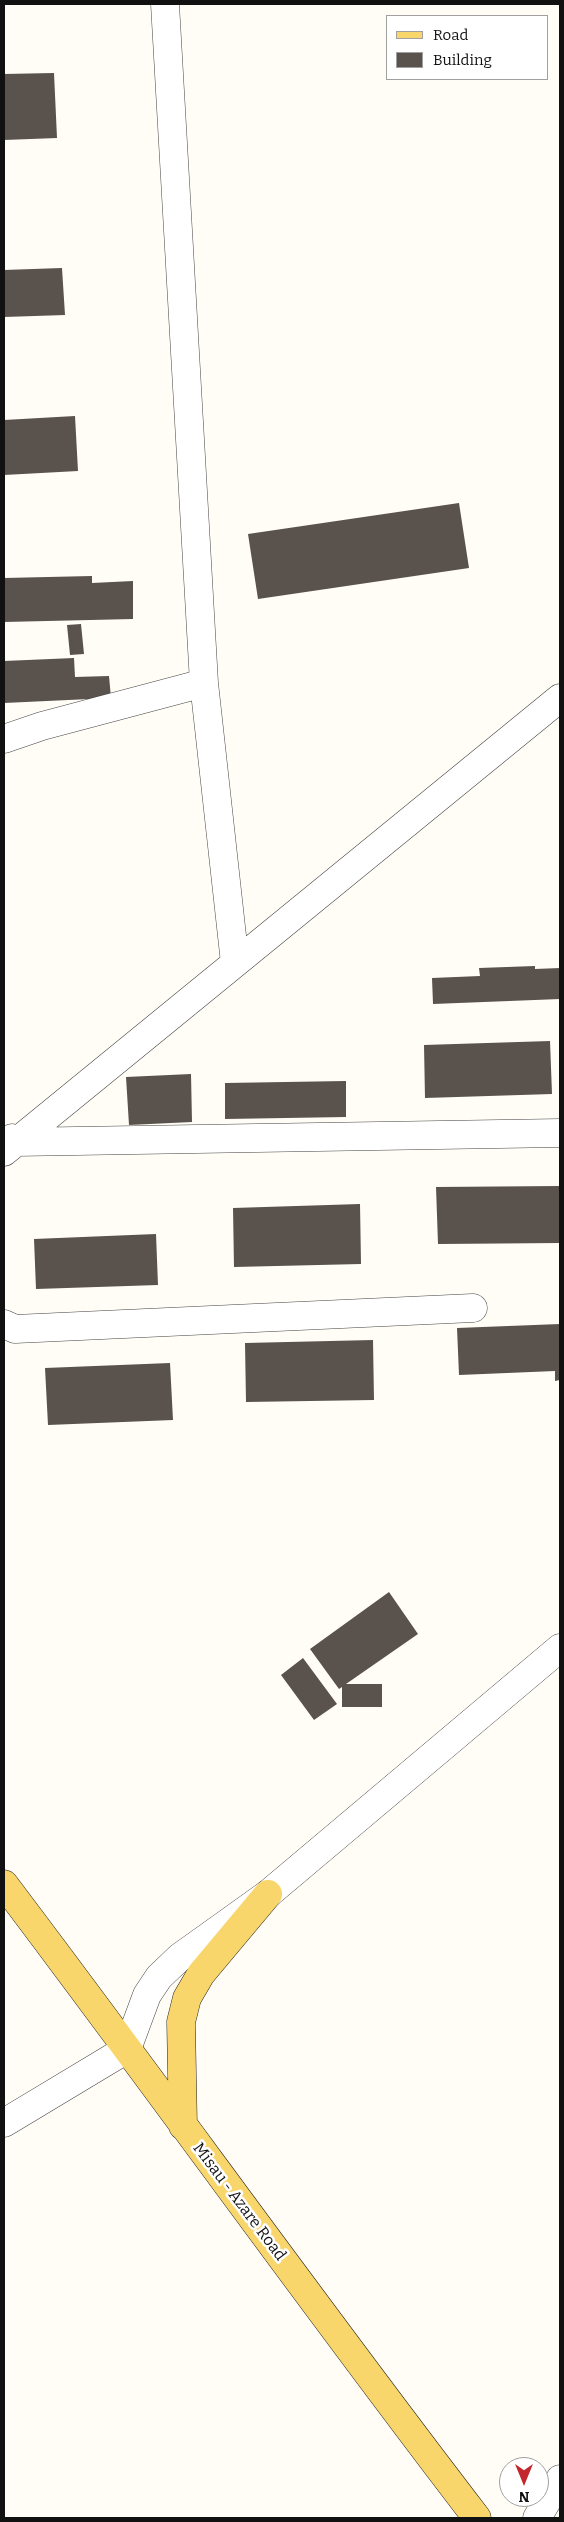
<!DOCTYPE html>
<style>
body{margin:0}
#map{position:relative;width:564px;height:2522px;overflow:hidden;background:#fffdf5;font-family:Bitter,serif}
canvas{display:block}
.frame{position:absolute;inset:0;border:5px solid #111;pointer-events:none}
.legend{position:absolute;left:386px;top:15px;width:162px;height:65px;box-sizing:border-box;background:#fff;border:1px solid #a0a0a0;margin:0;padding:6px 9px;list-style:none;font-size:15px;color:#111}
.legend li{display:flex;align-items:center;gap:10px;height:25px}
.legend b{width:25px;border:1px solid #a0a0a0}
.north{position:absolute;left:499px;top:2457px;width:50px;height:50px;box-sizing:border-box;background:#fff;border:1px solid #a0a0a0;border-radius:50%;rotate:180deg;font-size:14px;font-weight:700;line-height:20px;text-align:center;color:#111}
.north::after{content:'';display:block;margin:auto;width:18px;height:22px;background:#c4262e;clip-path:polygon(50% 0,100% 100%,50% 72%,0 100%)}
</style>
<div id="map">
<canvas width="564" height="2522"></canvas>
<div class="frame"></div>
<ul class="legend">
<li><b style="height:6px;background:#f9d66b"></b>Road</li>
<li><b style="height:14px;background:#5a524d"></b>Building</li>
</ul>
<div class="north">N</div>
</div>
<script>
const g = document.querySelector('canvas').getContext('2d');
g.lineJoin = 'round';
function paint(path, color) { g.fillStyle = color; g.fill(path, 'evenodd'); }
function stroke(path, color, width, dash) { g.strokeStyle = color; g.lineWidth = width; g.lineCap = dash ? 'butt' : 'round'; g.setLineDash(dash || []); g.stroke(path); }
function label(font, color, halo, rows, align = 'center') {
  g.font = font + ' Bitter,serif'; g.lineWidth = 5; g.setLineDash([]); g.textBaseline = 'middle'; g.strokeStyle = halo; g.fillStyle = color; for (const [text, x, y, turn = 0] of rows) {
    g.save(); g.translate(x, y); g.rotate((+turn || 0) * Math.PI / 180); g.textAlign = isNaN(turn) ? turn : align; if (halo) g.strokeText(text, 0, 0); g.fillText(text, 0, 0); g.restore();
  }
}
paint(new Path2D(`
 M54,73L57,138L4,140V74Z
 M62,268L65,315L4,317V270Z
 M75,416L78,471L4,475V420Z
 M459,503L469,568L258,599L248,534Z
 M92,576V583L133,581V619L4,622V578Z
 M81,624L84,654L70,655L67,625Z
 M74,658L75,677L109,676L111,698L4,703V661Z
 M535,966V969L560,968V999L433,1004L432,978L480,976L479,968Z
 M550,1041L552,1094L425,1098L424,1045Z
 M191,1074L192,1122L129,1125L126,1077Z
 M346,1081V1117L225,1119V1083Z
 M560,1186V1243L438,1244L436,1187Z
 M360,1204L361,1264L234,1267L233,1208Z
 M156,1234L158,1285L36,1289L34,1239Z
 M560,1324V1380L555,1381V1371L459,1375L457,1328Z
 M373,1340L374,1400L246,1402L245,1343Z
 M170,1363L173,1420L48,1425L45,1368Z
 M389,1592L418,1634L346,1684H382V1707H342V1687L339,1689L310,1649Z
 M303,1658L337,1704L314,1720L281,1675Z`), '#5a524d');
const minor = new Path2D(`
 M165,4L204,683
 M4,739L42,726L204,683L235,963
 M12,1138L15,1142L560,1133
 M4,1152L560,698
 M4,1324L15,1329L473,1308
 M4,2123L127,2049
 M537,2518L560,2479`);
const tertiary = new Path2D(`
 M127,2049L147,1995L159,1977L180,1957L268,1894L560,1648`);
const primary = new Path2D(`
 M4,1884C163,2094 316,2309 477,2518
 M183,2126L181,2022L187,1998L201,1974L268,1894`);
stroke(minor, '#444', 29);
stroke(tertiary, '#444', 29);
stroke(primary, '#222', 29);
stroke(minor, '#fff', 28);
stroke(tertiary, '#fff', 28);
stroke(primary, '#f9d66b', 28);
label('16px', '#111', '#fff', [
 ["Misau - Azare Road",239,2202,53]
]);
</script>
